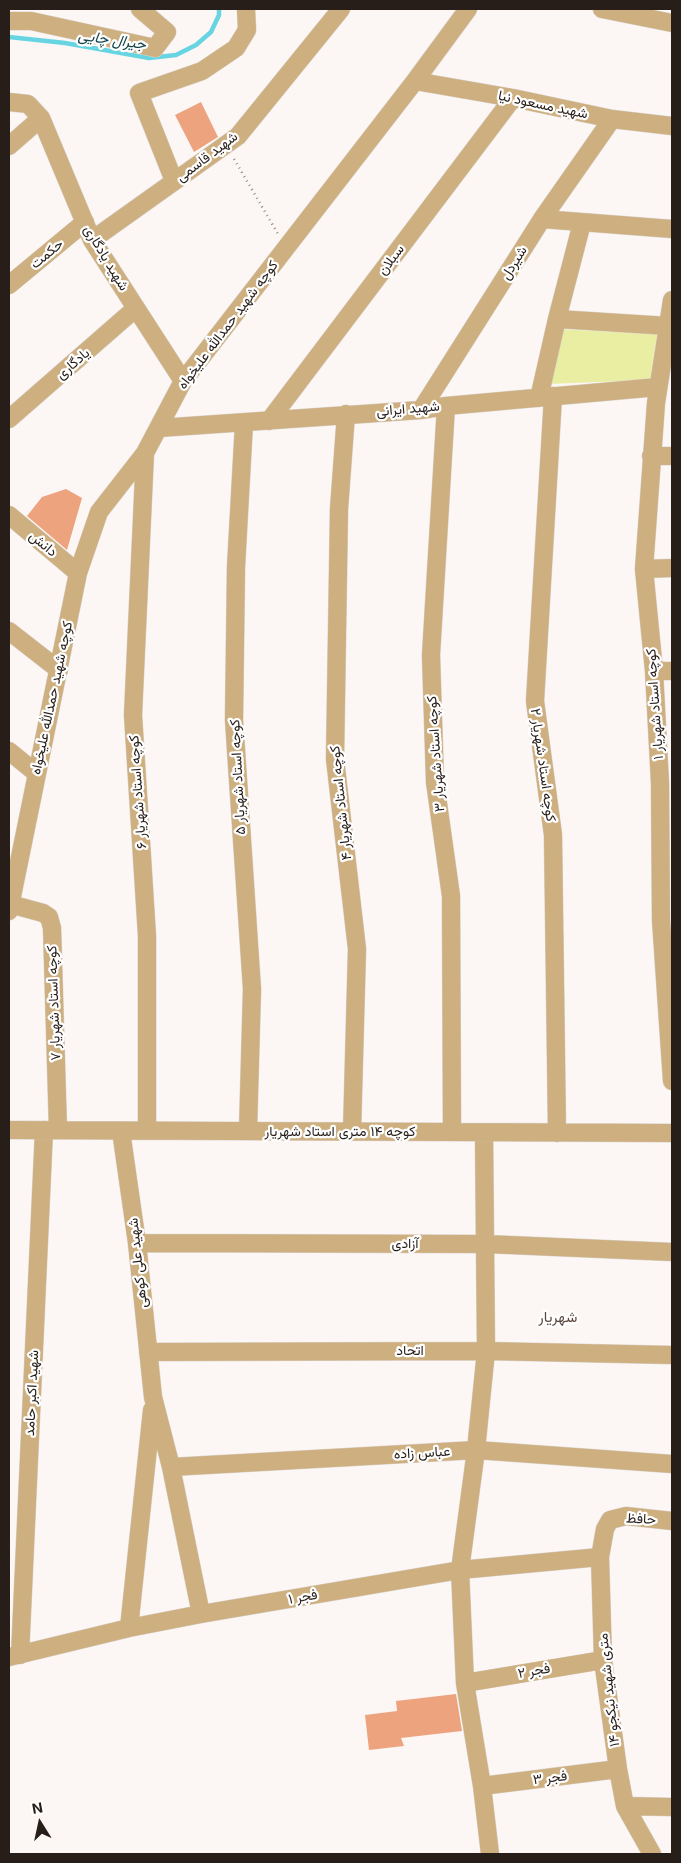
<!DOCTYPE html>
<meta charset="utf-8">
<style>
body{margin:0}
#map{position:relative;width:681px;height:1863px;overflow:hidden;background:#fcf7f4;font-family:Inter,sans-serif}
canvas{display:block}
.frame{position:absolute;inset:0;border:10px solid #271e1a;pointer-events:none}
.north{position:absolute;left:15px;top:1798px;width:50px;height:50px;-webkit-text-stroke:4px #fff;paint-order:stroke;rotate:350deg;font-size:14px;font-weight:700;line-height:20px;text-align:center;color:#271e1a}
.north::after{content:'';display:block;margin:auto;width:18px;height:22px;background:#271e1a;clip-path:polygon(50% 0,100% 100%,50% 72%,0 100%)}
</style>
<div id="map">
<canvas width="681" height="1863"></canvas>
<div class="frame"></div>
<div class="north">N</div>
</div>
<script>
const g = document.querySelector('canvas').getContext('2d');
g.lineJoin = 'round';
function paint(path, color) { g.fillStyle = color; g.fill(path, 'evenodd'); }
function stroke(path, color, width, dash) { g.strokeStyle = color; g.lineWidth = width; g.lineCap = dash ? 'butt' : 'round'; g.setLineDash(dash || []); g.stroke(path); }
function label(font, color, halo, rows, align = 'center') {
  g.font = font + ' Inter,Vazirmatn,sans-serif'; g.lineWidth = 4.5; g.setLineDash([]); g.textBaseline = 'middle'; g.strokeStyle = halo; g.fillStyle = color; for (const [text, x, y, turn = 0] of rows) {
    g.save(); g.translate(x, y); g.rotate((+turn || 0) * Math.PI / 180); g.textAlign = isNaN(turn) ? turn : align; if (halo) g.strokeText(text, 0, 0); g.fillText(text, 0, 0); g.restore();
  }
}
paint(new Path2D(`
 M556,329L657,334L650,380L548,384Z`), '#eaeea2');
stroke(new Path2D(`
 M9,37L65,43L149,58L176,55L196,45L211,32L219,15V9`), '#67d4e2', 4.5);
paint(new Path2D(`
 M201,102L218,137L194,152L175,115Z
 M66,489L82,498L67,550L27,516L42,497Z
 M456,1694L462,1731L401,1738L404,1746L369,1750L365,1715L397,1711L396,1701Z`), '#eea37f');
const street = new Path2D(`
 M602,9L672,23
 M9,21H31L155,48L167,32L140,9
 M415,81L513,98L612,119L672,126
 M9,102L28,104L41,118L92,240L183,381
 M9,146L41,118
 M174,181L139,93L202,71L236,48L247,30L246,9
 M542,219L672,229
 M92,240L238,136L341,9
 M9,285L85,222
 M672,300L656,403L644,569L654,671L660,783L661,920L672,1081
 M557,319L668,326
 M553,396L535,701L553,835L557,1133
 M539,398L557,319L582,223
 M446,406L431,655L435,782L451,896L452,1132
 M421,410L542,219L612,119
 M346,414L339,509L335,759L357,949L352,1132
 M9,419L136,308
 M269,421L513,98
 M244,423L236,567L234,720L252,989L248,1131
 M159,428L421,410L446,406L658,387
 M145,453L133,715L147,936V1130
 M651,456H672
 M9,515L78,573
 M644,569L672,568
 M9,631L59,670
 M654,671H672
 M9,751L36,773
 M10,904L43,913L49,917L52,928L58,1130
 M9,911L78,573L99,512L145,453L183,381L415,81L468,9
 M9,1130L672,1133
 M121,1131L137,1243L153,1397L171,1467L201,1614
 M484,1133L486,1351L476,1450L460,1570L465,1683L482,1786L490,1854
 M137,1243L486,1244L672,1252
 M148,1352L486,1351L672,1355
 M171,1467L476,1450L672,1464
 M129,1628L152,1410
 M20,1655L44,1130
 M9,1657L129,1628L201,1614L460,1570L600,1557
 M465,1683L603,1660
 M482,1786L618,1769
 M625,1806L672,1807
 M652,1854L625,1806L618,1769L603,1660L600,1557L605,1529L610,1520L626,1516L672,1521`);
stroke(street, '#dad4d1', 19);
stroke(new Path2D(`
 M234,159L278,234`), '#908985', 2.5, [1, 4]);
stroke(street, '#ceb080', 18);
label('14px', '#271e1a', '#fff', [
 ["شهید مسعود نیا",543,105,12],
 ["شهید قاسمی",207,157,-37],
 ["حکمت",47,254,-40],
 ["شهید یادگاری",106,258,59],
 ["سبلان",391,260,-53],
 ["شیردل",514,263,-58],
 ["کوچه شهید حمدالله علیخواه",228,325,-53],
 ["یادگاری",73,364,-41],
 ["شهید ایرانی",408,409,-5],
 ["دانش",43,544,40],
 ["کوچه شهید حمدالله علیخواه",52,698,-78],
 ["کوچه استاد شهریار ۱",655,704,-94],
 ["کوچه استاد شهریار ۳",436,754,-94],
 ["کوچه استاد شهریار ۲",543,765,82],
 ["کوچه استاد شهریار ۵",238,777,-93],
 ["کوچه استاد شهریار ۶",138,792,-94],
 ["کوچه استاد شهریار ۴",341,803,-96],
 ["کوچه استاد شهریار ۷",54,1003,-92],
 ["کوچه ۱۴ متری استاد شهریار",340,1132],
 ["آزادی",405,1244],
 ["شهید علی کوهی",138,1263,-96],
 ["اتحاد",410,1351],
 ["شهید اکبر حامد",32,1393,-87],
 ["عباس زاده",422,1453,-3],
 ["حافظ",641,1519,3],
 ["فجر ۱",303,1597,-10],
 ["فجر ۲",534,1671,-10],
 ["۱۴ متری شهید نیکجو",609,1690,-96],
 ["فجر ۳",550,1778,-7]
]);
label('italic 15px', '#12444b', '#fff', [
 ["جیرال چایی",112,40,8]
]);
label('15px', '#5a463d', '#fff', [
 ["شهریار",558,1317]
]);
</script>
